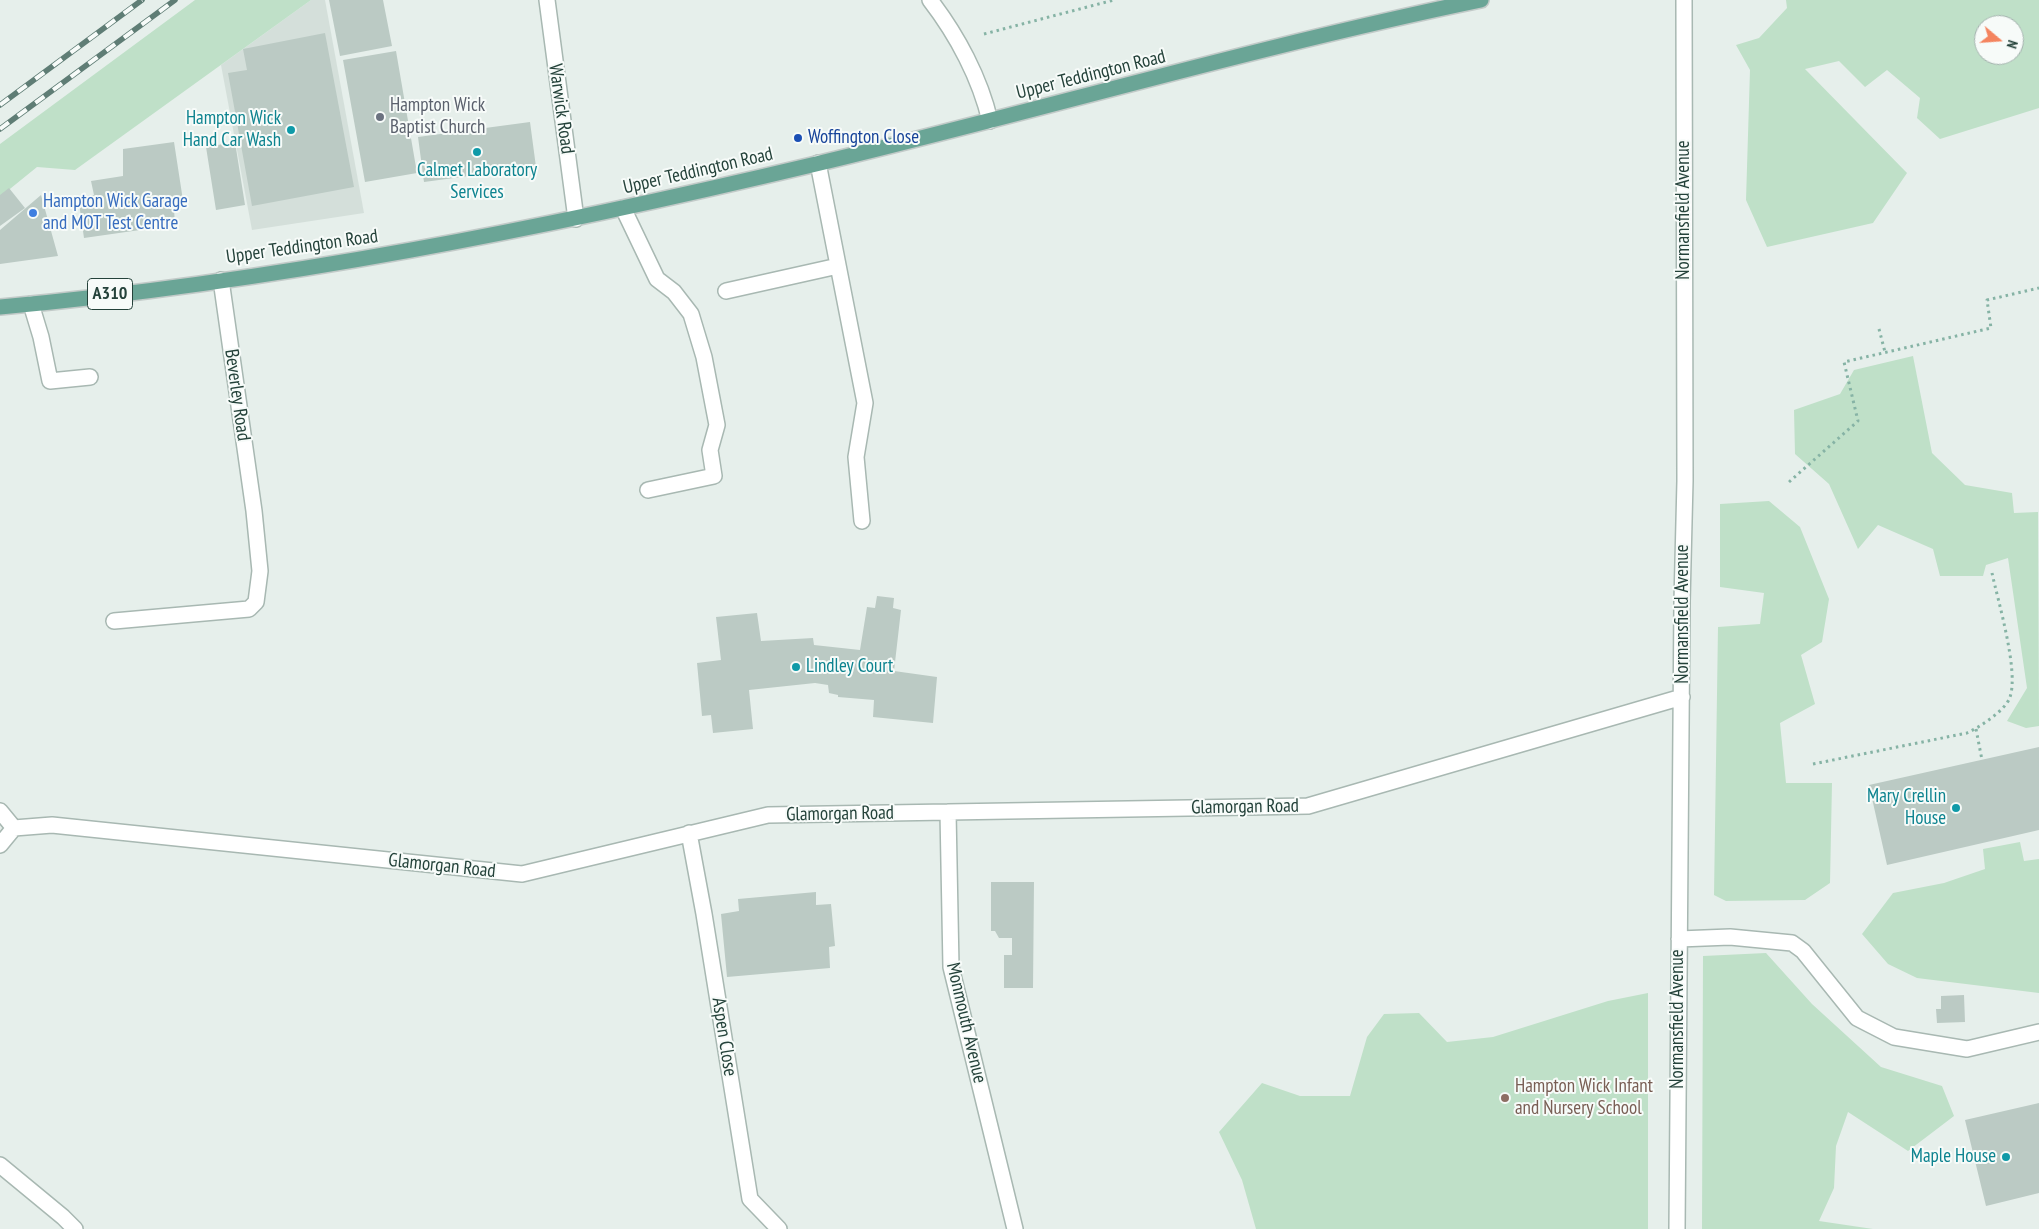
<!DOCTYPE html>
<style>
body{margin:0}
#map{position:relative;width:2039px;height:1229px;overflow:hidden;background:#e6efeb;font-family:"PT Sans Narrow",sans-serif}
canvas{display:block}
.north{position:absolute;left:1974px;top:15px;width:50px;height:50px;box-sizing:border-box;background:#f7fbf9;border:1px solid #a3b1ad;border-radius:50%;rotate:108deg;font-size:14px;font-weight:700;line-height:20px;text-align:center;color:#24423a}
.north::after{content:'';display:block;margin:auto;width:18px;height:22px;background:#f4845f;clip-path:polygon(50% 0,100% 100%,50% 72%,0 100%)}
</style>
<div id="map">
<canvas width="2039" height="1229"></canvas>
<div class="north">N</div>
</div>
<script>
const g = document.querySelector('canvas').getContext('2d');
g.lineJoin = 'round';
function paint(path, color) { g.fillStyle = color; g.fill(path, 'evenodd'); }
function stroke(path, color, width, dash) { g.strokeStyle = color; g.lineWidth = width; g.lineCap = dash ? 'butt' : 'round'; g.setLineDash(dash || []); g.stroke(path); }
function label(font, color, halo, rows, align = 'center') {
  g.font = font + ' "PT Sans Narrow",sans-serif'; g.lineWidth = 4; g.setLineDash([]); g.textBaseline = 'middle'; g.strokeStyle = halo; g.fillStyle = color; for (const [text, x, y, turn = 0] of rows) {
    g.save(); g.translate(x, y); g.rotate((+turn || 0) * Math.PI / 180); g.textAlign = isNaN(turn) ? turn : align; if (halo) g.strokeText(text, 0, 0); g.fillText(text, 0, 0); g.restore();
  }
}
paint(new Path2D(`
 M311,0H325L364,213L252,230L221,65Z`), '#d4dfda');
paint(new Path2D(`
 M195,0H311L75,170L37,167L0,197V144Z
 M1786,0H2039V108L1940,139L1917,118L1920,98L1887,70L1865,87L1839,61L1805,69L1907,173L1873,223L1767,247L1746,200L1750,70L1736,45L1759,38L1787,8ZM1984,25H2014V55H1984Z
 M1913,356L1932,453L1965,485L2012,493L2014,513L2038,512L2039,726L2026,728L2007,721L2027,688L2008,558L1986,565L1983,576H1940L1933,549L1878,525L1858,549L1829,484L1795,454L1794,410L1840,394L1854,370Z
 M1769,501L1800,527L1829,599L1822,642L1801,655L1815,704L1780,723L1786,783H1832L1830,883L1805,900L1726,901L1714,895L1718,627L1760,624L1764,593L1720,587V504Z
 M2020,842L2024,861L2039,859V993L1917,978L1888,964L1862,934L1893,893L1944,883L1985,869L1983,849Z
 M1766,953L1812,1004L1881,1067L1942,1086L1954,1116L1908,1151L1848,1112L1836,1146L1834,1188L1819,1221L1873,1229H1702L1703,956Z
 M1648,993V1229H1256L1242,1180L1219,1132L1262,1083L1300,1096H1350L1367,1037L1384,1014L1419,1013L1447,1042L1493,1037L1608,1001Z`), '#bfe0c8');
paint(new Path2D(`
 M329,0H383L392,46L340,56Z
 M325,33L354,187L252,206L228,73L247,70L243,49Z
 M396,51L417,173L365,182L343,60Z
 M530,122L536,167L424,182L418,137Z
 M174,142L184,207L174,209L175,225L84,238L78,196L94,195L91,181L123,176V149Z
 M235,142L245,205L216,210L206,147Z
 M9,188L25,208L0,226V195Z
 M41,195L58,256L0,264V230Z
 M877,596L894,598L893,608L901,610L894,671L937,677L933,723L873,717L874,700L838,697V695L829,693L828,685L815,683L749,690L753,729L713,733L711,715L702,716L697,663L721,660L716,617L757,613L761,641L813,638L814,645L860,650L867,607L875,608Z
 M2039,747V830L1887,865L1869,785Z
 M991,882H1034L1033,988H1004V955H1012V938H999L995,931H991Z
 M816,892V905L831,904L835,946L829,947L830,968L727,977L721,914L739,911L738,899Z
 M1964,995L1965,1022L1937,1023L1936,1009H1941V996Z
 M2039,1103V1193L1986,1206L1965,1120Z`), '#bbcac4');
const minor = new Path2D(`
 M547,0L576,219
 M930,0C957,35 980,78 990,121
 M818,163L865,403L856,457L862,521
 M623,208L657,279L674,292L691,314L704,357L717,425L710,450L714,476L648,490
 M726,291L838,266
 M31,304L41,337L50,381L90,377
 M114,621L249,609L256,602L260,571L254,511L221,280
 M0,811L14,828
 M948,812L951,967L1015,1229
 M689,833L704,914L750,1199L779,1229
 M0,845L14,828L52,825L522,874L768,815L1308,806L1682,697
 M1679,939L1730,937L1792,943L1803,951L1857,1018L1894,1037L1967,1049L2039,1032
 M0,1165L63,1217L75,1229
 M1677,1229L1682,602L1685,481L1684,0`);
const major = new Path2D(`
 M0,307C276,282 547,228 816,164C1038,111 1258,46 1481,0`);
stroke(minor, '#a8b8b2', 18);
stroke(major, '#c2cac8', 18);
stroke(new Path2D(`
 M984,34L1114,0
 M1879,329L1885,352
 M1789,482L1858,421L1844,362L1991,328L1987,300L2039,288
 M1976,729L1982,760
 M1813,764L1967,733C1980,727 2006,710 2010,697C2019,671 1998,601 1992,573`), '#86b3a5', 3, [2.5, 4]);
stroke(minor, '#fff', 15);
stroke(major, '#6aa596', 15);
const rail = new Path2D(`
 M0,105L142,0
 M0,129L175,0`);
stroke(rail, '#5f7d75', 5.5);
stroke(rail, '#f7fbf9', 4, [11]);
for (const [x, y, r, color] of [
 [380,117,5,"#6b7280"],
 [291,130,5,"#0f9aa8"],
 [798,138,5,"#1a4fb4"],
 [477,152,5,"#0f9aa8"],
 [33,213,5,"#3f7fe0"],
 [796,667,5,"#0f9aa8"],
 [1956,808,5,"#0f9aa8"],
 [1505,1098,5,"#8d6e63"],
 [2006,1157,5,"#0f9aa8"]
]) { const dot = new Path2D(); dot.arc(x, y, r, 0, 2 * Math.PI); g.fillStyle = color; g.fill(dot); stroke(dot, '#f7fbf9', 2); }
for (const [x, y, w] of [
 [110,294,45]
]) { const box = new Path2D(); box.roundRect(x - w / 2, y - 15.5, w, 31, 4); g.fillStyle = '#f7fbf9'; g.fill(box); stroke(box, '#24423a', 1); }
label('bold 18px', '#24423a', null, [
 ["A310",110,294]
]);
label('19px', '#24423a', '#f7fbf9', [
 ["Upper Teddington Road",1091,75,-14],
 ["Warwick Road",561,109,82],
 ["Upper Teddington Road",698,171,-13],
 ["Normansfield Avenue",1684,210,-90],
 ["Upper Teddington Road",302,247,-8],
 ["Beverley Road",237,395,82],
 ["Normansfield Avenue",1683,614,-90],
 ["Glamorgan Road",1245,807,-1],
 ["Glamorgan Road",840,814,-1],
 ["Glamorgan Road",442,866,6],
 ["Normansfield Avenue",1678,1019,-90],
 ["Monmouth Avenue",966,1023,77],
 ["Aspen Close",724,1037,81]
]);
label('19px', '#5b616d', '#f7fbf9', [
 ["Hampton Wick",390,106],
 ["Baptist Church",390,128]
], 'left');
label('19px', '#0d838f', '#f7fbf9', [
 ["Hampton Wick",281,119],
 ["Hand Car Wash",281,141],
 ["Calmet Laboratory",477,171,"center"],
 ["Services",477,193,"center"],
 ["Lindley Court",806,667,"left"],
 ["Mary Crellin",1946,797],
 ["House",1946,819],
 ["Maple House",1996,1157]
], 'right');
label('19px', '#164399', '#f7fbf9', [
 ["Woffington Close",808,138]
], 'left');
label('19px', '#366cbe', '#f7fbf9', [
 ["Hampton Wick Garage",43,202],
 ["and MOT Test Centre",43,224]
], 'left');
label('19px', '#785e54', '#f7fbf9', [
 ["Hampton Wick Infant",1515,1087],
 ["and Nursery School",1515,1109]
], 'left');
</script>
